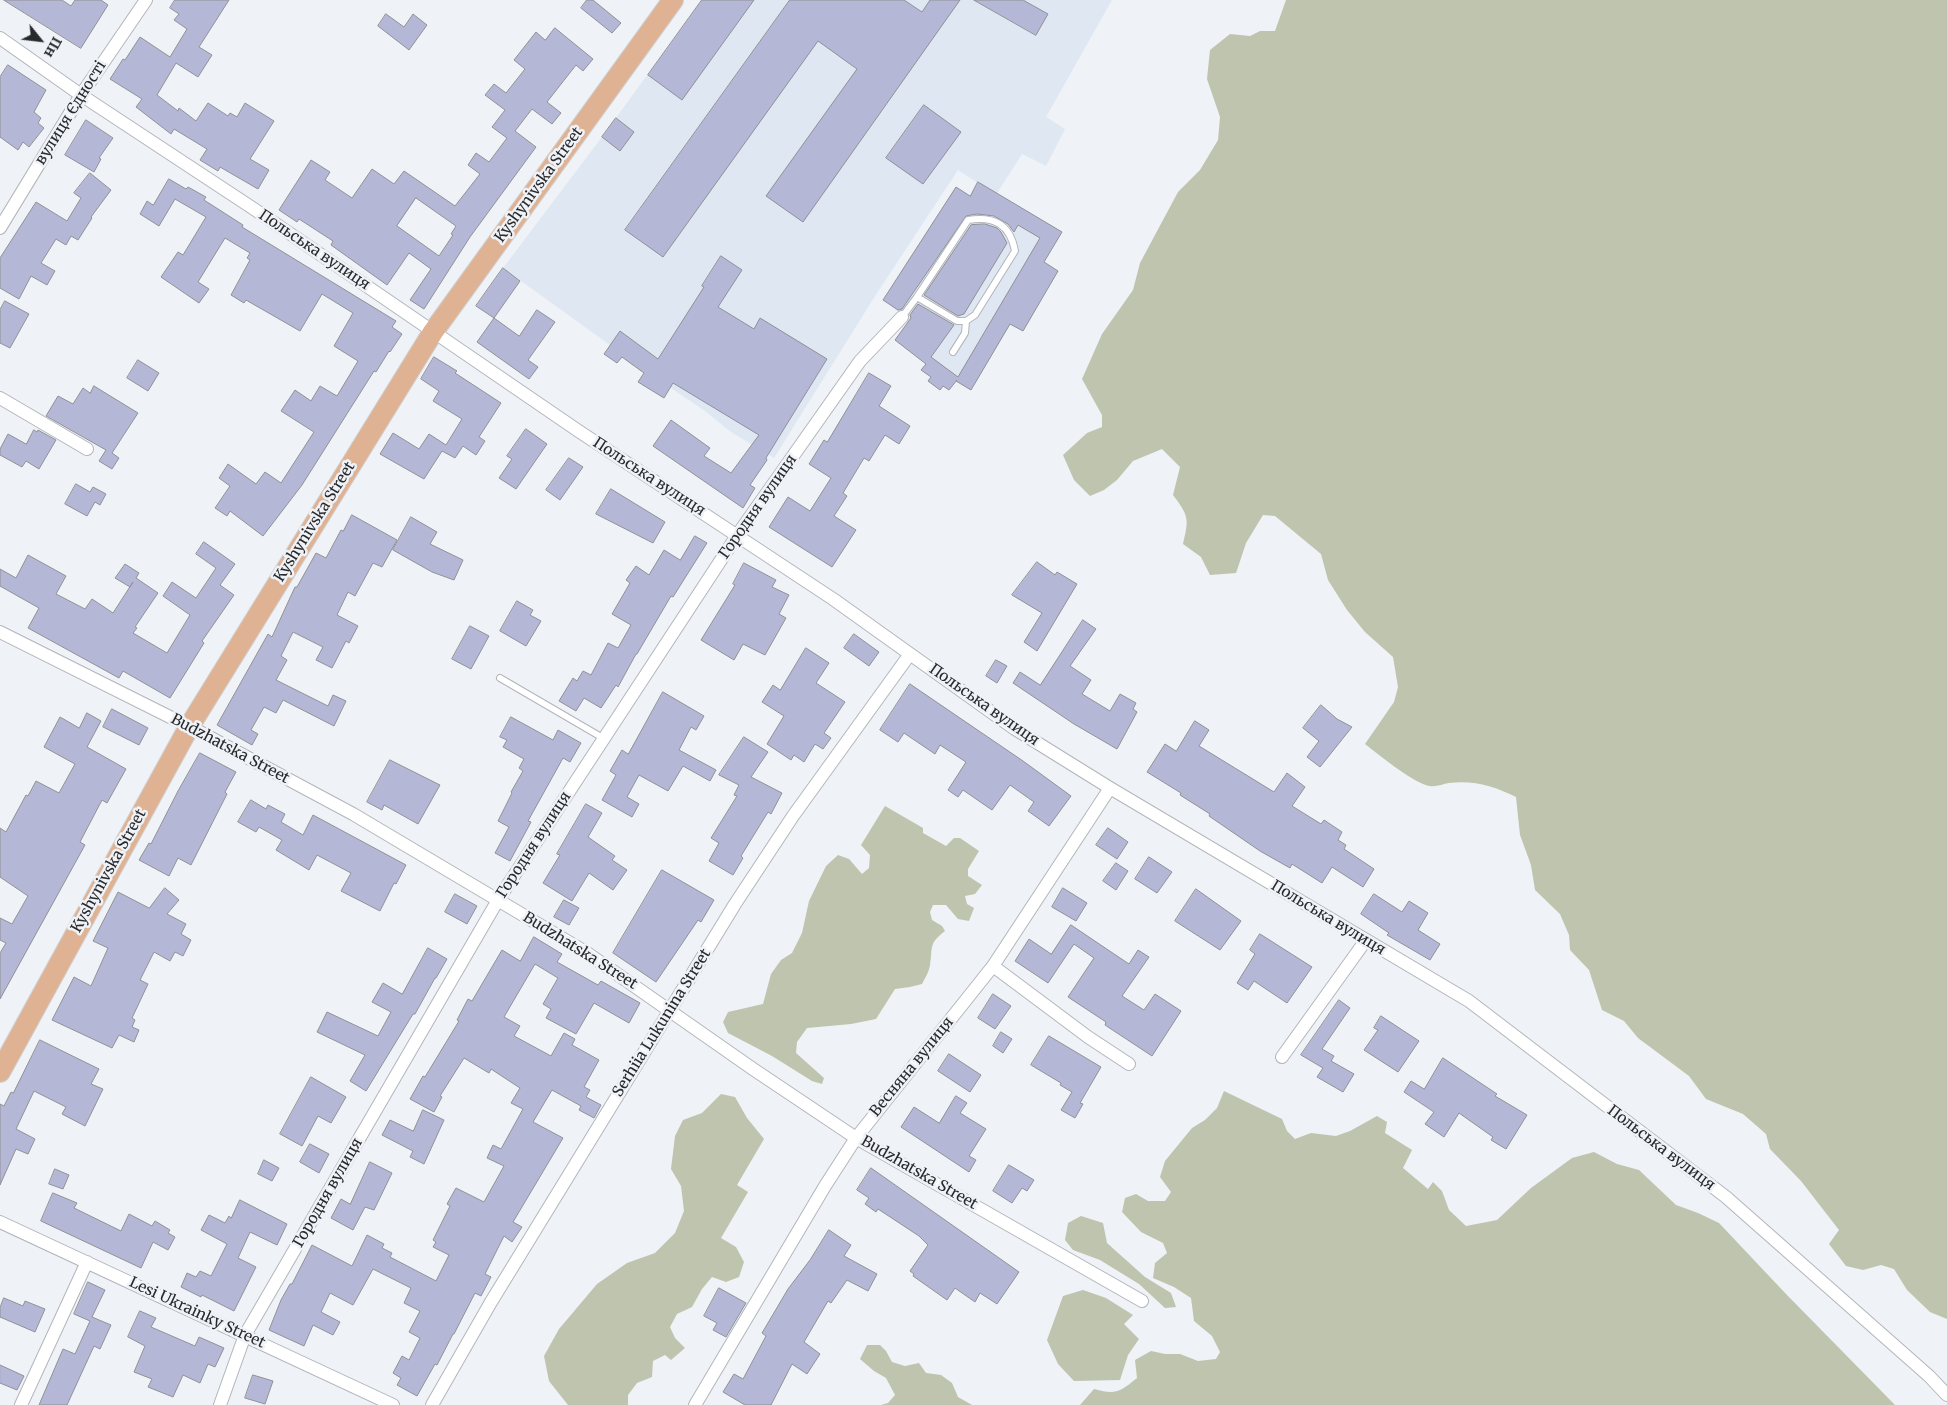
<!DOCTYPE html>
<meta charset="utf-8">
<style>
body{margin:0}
#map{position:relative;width:1947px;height:1405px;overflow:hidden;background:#eff2f7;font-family:Merriweather,serif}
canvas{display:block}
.north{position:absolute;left:15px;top:15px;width:50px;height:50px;-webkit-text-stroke:4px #eff2f7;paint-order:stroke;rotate:119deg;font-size:14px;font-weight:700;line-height:20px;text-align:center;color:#28292b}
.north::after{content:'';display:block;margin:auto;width:18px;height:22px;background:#28292b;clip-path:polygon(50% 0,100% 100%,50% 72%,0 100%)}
</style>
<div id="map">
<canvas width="1947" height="1405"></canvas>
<div class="north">Пн</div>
</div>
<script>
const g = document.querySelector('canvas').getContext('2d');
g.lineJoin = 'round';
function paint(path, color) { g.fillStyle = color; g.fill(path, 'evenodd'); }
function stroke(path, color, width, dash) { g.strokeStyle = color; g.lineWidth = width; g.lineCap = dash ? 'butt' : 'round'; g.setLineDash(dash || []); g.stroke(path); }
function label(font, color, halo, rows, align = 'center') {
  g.font = font + ' Merriweather,serif'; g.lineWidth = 5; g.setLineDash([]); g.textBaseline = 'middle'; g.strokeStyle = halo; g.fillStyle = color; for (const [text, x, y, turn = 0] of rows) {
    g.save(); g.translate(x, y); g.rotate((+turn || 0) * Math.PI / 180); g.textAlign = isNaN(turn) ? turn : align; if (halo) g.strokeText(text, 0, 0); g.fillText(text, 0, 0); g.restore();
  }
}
paint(new Path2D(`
 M702,0H1112L1046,117L1065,129L1046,166L1022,154L997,193L1062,232L1044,262L1058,271L1023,331L1010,324L971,390L956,381L949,390L944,386L940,390L928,381L931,377L921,370L926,363L895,340L909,320L883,300L956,187L970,196L978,183L958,170L875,296L774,458L731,432L705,411L635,364L633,366L622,357L617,363L604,354L610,345L503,268L602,137Z`), '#dfe7f2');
paint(new Path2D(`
 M1286,0H1947V1319L1930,1312L1907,1290L1894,1269L1881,1265L1863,1270L1846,1266L1829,1244L1839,1230L1801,1181L1770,1149L1766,1134L1743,1114L1706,1099L1689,1076L1638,1038L1624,1021L1602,1010L1589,970L1570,950L1569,935L1560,914L1535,890L1531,865L1520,835L1516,797C1494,786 1474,780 1449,783C1443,784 1436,787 1430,786C1416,785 1378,754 1365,744L1394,702L1398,687L1393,657L1365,632L1347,610L1328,580L1321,554L1275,516L1263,515L1246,543L1236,573L1210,575L1201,557L1183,544C1189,519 1189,516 1173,495L1180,467L1162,449L1133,461L1117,480L1104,490L1090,496L1074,480L1063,455L1087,433L1102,427V415L1082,379L1102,334L1133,290L1140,263L1178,192L1200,170L1218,140L1220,117L1207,79L1210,50L1230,34L1250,36L1260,31H1275Z
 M885,806L923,828V833L946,846L954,838H960L979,851L968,869V876L982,885L975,894L965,896L967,904L974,908L969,921L958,919L946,905H933L930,912L932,920L942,926L945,931C928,944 933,947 930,965C929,972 925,978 922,984L910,987L895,989L876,1019L851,1024L807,1028L797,1042L796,1053L824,1078L822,1084L812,1081L772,1056L728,1033L723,1022L728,1012L763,1004L771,974L781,960L792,953L802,933L809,901L826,866L838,855L849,859L862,874L869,868L870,855L861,845Z
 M1224,1091L1282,1119L1287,1131L1295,1139L1311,1133L1336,1136L1350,1131L1377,1116L1387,1122L1385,1133L1412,1150L1403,1168L1428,1189L1433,1182L1442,1191L1449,1210L1466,1226L1497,1220L1531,1188L1572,1158L1594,1152L1617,1164L1639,1170L1676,1205L1698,1213L1719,1223L1786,1294L1895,1405H1080L1094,1389C1116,1395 1120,1392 1137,1378L1135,1360L1151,1351L1165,1354H1180L1198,1361L1216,1359L1220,1352L1212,1336L1194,1321L1191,1298L1174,1287L1153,1278L1155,1263L1167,1253L1163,1243L1141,1232L1122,1212L1125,1198L1136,1194L1148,1201H1165L1171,1192L1160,1177L1165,1161L1192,1128L1205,1120L1217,1108Z
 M721,1094L735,1097L747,1118L764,1139L737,1185L748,1192L721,1238L736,1247L744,1262L739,1277L726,1282L712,1277L702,1289L692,1307L677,1314L670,1327L675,1338L685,1348L671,1360L665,1355L653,1361L652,1377L637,1383L628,1395V1405H568L549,1381L544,1356L559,1329L597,1284L627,1263L655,1253L675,1233L684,1211L681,1186L671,1169L675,1136L683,1120L702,1113Z
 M1081,1216L1103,1223L1107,1243L1145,1277L1171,1293L1176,1307L1165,1308L1139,1284L1100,1260L1073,1250L1065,1240L1068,1223Z
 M1083,1290L1106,1298L1133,1315L1124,1324L1139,1339L1128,1355L1120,1380L1074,1381L1058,1364L1047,1340L1063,1296Z
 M867,1345H880L886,1351L892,1362L905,1366L919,1363L926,1373L941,1375L952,1383L958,1397L972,1405H881L888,1403L895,1395L886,1378L874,1371L860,1359Z`), '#bec4ae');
const building = new Path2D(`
 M4,0H62L71,6L75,0H101L108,5L81,48Z
 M175,0H229L199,47L212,55L198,77L176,63L157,95L178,111L179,108L196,121L208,103L228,116L230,113L237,117L245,103L274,121L250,159L269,170L258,189L220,167L218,171L200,160L207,149L174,129L171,134L136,107L142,99L110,79L123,59L125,60L140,37L170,57L187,29L174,20L179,14L170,8Z
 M587,0H593L621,23L612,33L581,8Z
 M702,0H754L682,100L648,75Z
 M790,0H904L922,12L930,0H960L803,222L766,196L857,69L818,41L663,257L625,230Z
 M974,0H1023L1048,14L1036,35Z
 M386,14L404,27L413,14L427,25L409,50L378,26Z
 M555,28L593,59L583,71L576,65L547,102L561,113L552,124L532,109L515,131L536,147L470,237L424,309L410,300L431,269L409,253L387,285L331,245L333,241L299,219L297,222L279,210L311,160L330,172L325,180L352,198L372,169L394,184L404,171L455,206L480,174L468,165L476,153L489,162L507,138L492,127L505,110L485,95L494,84L506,93L525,69L514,60L536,32L545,40ZM416,198L456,226L451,234L453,235L439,256L397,226Z
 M8,65L46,90L34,112L41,118L38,123L44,128L29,147L23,142L18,150L0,137V77Z
 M924,105L961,132L923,184L886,158Z
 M616,118L634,132L620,151L602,137Z
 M86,120L113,138L99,158L101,159L94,172L65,155Z
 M90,173L111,190L91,217L92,218L78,240L71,236L66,245L56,239L41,263L55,271L47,285L31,276L19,299L0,288V258L36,202L67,221L81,198L74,193Z
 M169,179L186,189L188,187L206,197L204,200L243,225L242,227L396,321L392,327L402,334L390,352L389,351L376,372L374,371L302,485L263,536L230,511L227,516L215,508L230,486L219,478L228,464L256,484L265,472L281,483L314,432L281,411L295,390L311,401L320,386L337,396L358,361L334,346L353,313L322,294L300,331L246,300L244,303L231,295L250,260L247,258L250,253L225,238L198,282L209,289L199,303L161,277L178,252L183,255L206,217L175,199L159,226L140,214L147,201L153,205Z
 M978,182L1062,232L1044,262L1058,271L1023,331L1010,324L971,390L956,381L957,380L949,390L943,386L940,390L928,381L931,377L921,370L926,364L895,340L911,318L910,315L918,304L954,325L931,357L958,377L1040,238L1018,225L1014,232L1008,224L994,216L977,214L966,216L902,309L898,310L883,300L956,187L970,196Z
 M985,224L997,228L1001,232L1007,243L964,314L958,316L924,295L971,225Z
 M721,256L742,270L718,307L754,329L760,318L827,359L766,458L767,460L750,485L755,488L743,508L653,446L671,420L710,448L704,456L731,473L759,435L673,383L664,398L638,382L644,373L622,357L617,363L604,354L620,331L658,359L704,287L702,286Z
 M503,268L520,281L494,318L476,306Z
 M5,301L29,314L10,348L0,343V310Z
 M537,310L555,322L528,360L538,367L529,379L477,342L494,318L519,336Z
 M434,357L457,371L455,373L501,403L479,437L485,441L476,455L463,446L455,458L442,451L424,479L380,454L393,433L419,449L429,434L446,445L462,419L433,401L439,391L421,379Z
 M138,360L159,373L148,391L127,378Z
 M869,373L891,386L879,406L910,426L899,444L885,435L869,461L864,458L843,493L847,496L834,516L856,530L832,567L769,527L788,497L810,511L831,478L809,464L824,440L827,442Z
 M94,386L138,413L112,453L119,458L112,469L99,461L106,450L46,416L58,396L73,404L83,388L90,393Z
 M526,429L547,444L516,489L499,478L512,459L507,456Z
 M34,430L37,432L38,430L56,440L39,469L26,461L22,467L0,455V449L8,434L26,444Z
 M569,458L583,467L560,500L546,490Z
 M76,484L90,492L93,487L106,494L100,505L95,502L87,516L65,504Z
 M611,489L665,522L653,543L596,514Z
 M352,515L397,540L382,567L373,563L355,596L348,592L337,615L358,626L349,643L346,641L332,668L316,660L323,647L293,632L281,656L287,660L276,680L328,706L333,695L346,701L334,726L283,700L276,713L264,707L251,730L258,734L252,745L217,725L268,634L272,637L295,587H297L316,553L326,558L341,530L343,531Z
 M411,517L437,532L430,544L463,560L454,580L432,572L393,550Z
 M695,536L707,543L673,597L671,596L637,654H636L618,687L616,685L601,708L584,698L576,711L559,701L573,678L577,681L583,671L591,675L608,643L618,648L631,625L612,614L630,583L626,580L636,566L649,575L664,550L680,560Z
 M204,542L235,564L220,585L234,595L202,641L204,643L170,698L123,671L119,678L28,628L39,608L0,586V569L16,578L28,555L66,576L56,594L85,609L92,599L113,613L133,582L130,587L115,578L125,564L139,573L136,578L158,593L135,627L137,628L133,633L167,653L190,615L163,596L172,582L196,598L216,568L196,554Z
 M1037,562L1055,575L1057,572L1077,584L1037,651L1024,642L1042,613L1012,595Z
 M744,563L776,580L772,587L789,595L779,614L786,618L765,655L743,644L734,660L701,640L735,585L733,584Z
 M517,601L533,610L530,615L541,621L526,646L500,631Z
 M1083,620L1096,629L1070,666L1091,680L1082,694L1110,711L1120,694L1136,703L1133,709L1137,712L1117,749L1074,724L1013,683L1020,672L1040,685Z
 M470,626L489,636L471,669L452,659Z
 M854,634L879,652L869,666L844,648Z
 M806,648L829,663L816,683L845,702L824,733L831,738L823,749L815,744L804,762L794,755L791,760L767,744L784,716L762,702L773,685L780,690Z
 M996,660L1007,666L997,683L986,676Z
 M910,684L1023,761L1071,796L1049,826L1028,811L1034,802L1010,785L992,810L963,790L958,797L948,790L966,762L940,745L935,754L904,733L898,742L880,730Z
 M663,692L704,716L696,730L691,727L679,750L716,770L710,781L683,766L668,791L639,775L627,797L639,804L632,817L602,800L616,775L610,771L622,750L628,754Z
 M1321,705L1337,719L1352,727L1320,767L1307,757L1319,741L1303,728Z
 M112,709L148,728L139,745L103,727Z
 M87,713L101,721L87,747L126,769L107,803L102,800L80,842L85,845L0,999V953L6,943L0,940V918L12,924L28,896L0,877V828L6,832L26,795L28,796L36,781L59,793L75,764L44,747L60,717L79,728Z
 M511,717L553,740L558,730L581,743L570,762L563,758L528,821L531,822L510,861L495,853L509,827L498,821L512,793L511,792L523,771L519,768L524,759L503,747L507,740L500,737Z
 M1195,721L1209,730L1199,746L1274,792L1287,773L1305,787L1292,806L1321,824L1324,820L1342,832L1338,840L1346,845L1344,849L1374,869L1363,887L1332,867L1322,883L1292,864L1290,868L1260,851L1209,816L1210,814L1180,795L1181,793L1147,772L1165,744L1176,751Z
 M744,737L768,752L751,777L782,793L771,814L768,812L741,856L743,858L733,875L709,861L719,843L711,838L737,796L734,795L739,785L719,775Z
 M200,753L236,772L225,792L227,794L191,865L178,858L169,876L139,860L149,843L151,844L178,791Z
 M390,760L440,785L418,824L384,805L382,810L367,802Z
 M251,800L266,809L268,805L285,814L281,822L303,835L313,815L406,865L396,884L394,883L380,911L341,891L351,873L317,855L309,870L276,850L282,840L259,827L256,832L238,822Z
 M586,804L602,813L588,837L615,856L612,860L627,870L613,890L589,873L572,901L543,883L560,855L557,854Z
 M1108,828L1128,842L1117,859L1096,845Z
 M1149,857L1172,872L1157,893L1135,879Z
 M1116,863L1128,871L1116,890L1103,881Z
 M662,870L714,900L701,922L698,920L656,982L613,953Z
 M165,888L179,900L167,914L186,924L181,934L191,940L183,956L175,952L170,961L154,952L140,980L148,984L132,1018L135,1020L132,1027L139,1030L134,1042L119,1035L112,1048L52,1020L74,977L91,986L108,948L93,941L118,892L149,908Z
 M1063,888L1087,903L1076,921L1052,907Z
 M1196,889L1241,921L1220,950L1175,921Z
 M455,894L477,906L467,924L445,912Z
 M1374,894L1402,912L1409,901L1428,913L1418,930L1440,944L1430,960L1387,935L1389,933L1361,914Z
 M564,900L579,908L569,925L554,917Z
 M1071,925L1129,964L1138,950L1149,957L1122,996L1144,1010L1155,994L1181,1011L1152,1056L1105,1025L1106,1022L1068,997L1094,958L1074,944L1048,983L1015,961L1029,939L1051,954Z
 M1260,934L1312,967L1287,1003L1254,981L1248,990L1237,983L1255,954L1250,950Z
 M534,937L562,954L557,962L598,985L601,981L640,1003L629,1023L594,1003L576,1034L546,1018L551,1009L543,1004L558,978L535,964L504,1017L520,1026L514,1036L551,1056L564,1033L575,1039L572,1045L599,1060L584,1087L590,1090L586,1097L601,1105L594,1118L579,1110L581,1106L552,1090L533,1122L563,1138L513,1222L522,1227L512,1242L504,1236L485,1274L491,1277L481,1296L475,1293L454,1334H453L437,1365L435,1364L417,1396L397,1385L401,1378L393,1373L402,1356L409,1360L420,1338L409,1332L420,1311L404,1303L411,1288L373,1269L353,1305L330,1293L321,1312L340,1322L333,1335L313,1325L304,1346L269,1330L281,1300L290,1284H292L312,1245L352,1266L367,1235L384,1244L382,1248L392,1253L390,1257L436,1281L449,1255L433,1247L436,1242L433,1240L450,1206L447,1204L456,1188L484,1202L504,1166L487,1158L493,1145L501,1149L523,1109L511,1103L520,1088L491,1069L489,1073L464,1058L440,1096L442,1097L434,1112L410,1099L423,1076L425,1077L459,1021L457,1020L468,999L472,1001L502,950L520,961Z
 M428,948L447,959L436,978H435L415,1014H413L366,1091L350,1081L365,1055L317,1032L327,1012L378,1036L391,1012L372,1002L383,983L402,994Z
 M993,994L1011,1006L995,1029L978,1018Z
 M1339,1000L1350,1008L1322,1049L1334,1056L1331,1061L1354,1074L1343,1092L1317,1077L1323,1068L1301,1055Z
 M1381,1016L1419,1041L1398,1072L1364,1050L1378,1030L1374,1028Z
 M1001,1032L1012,1039L1003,1053L993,1046Z
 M1049,1036L1101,1067L1080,1103L1083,1104L1075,1118L1061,1110L1072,1092L1060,1085L1061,1083L1031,1065Z
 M40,1040L99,1069L91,1084L103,1089L85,1126L62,1114L66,1107L34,1091L16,1129L35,1139L28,1154L16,1149L0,1185V1104L4,1106L11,1092L13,1093Z
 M949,1054L981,1075L970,1092L938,1071Z
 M1443,1058L1497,1094L1495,1096L1527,1115L1506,1149L1491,1140L1493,1137L1459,1113L1444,1137L1425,1124L1434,1112L1404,1092L1411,1081L1424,1089Z
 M311,1077L346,1097L331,1123L318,1116L302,1146L280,1134Z
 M956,1096L967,1103L960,1113L986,1129L969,1156L976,1160L969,1172L901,1127L914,1107L939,1123Z
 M423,1110L444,1120L424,1164L410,1157L413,1151L382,1135L390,1120L413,1131Z
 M310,1144L329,1154L319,1173L300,1162Z
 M264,1160L279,1168L272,1181L258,1174Z
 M370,1162L392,1173L374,1210L365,1207L353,1230L331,1218L341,1199L350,1204Z
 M1009,1165L1034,1180L1027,1191L1022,1188L1012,1203L993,1191Z
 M871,1168L1019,1272L997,1304L980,1293L975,1302L955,1288L947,1300L913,1276L914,1274L910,1271L928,1245L919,1236L878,1209L876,1212L865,1204L869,1198L857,1190Z
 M55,1169L69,1175L63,1189L49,1184Z
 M53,1193L77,1203L74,1208L121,1231L129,1214L152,1226L155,1221L170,1230L168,1233L175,1237L168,1250L153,1242L141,1268L41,1221Z
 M240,1200L287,1224L277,1245L250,1232L238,1258L256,1267L234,1311L202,1295L201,1297L181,1287L187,1273L196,1277L200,1271L211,1276L227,1244L201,1230L209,1215L225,1223L229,1216L231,1218Z
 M829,1230L851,1245L844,1256L877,1274L868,1291L847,1280L831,1303L828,1301L804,1342L820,1354L807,1374L792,1364L771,1405H745L723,1392L734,1374L743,1379L766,1336L762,1333L788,1289L810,1260Z
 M88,1282L105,1290L92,1317L111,1325L100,1349L94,1346L67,1405H39L63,1349L75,1354L90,1321L74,1314Z
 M719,1288L746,1303L726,1337L713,1330L717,1323L704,1316Z
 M4,1298L23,1306L25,1301L45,1309L35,1332L0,1317V1308Z
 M140,1311L156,1318L151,1327L195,1346L199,1337L224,1348L215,1367L208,1364L200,1383L183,1375L173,1397L148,1387L152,1379L134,1372L145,1346L128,1337Z
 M0,1365L24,1376L17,1390L0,1383Z
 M253,1375L273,1381L265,1404L245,1398Z`);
paint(building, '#b5b7d7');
stroke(building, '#909196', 1);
const service = new Path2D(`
 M902,317L917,297L957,321H966L975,315L1015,251C1010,224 994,216 968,220L917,297
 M953,352L965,333L966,321
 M500,678L603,738`);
const minor = new Path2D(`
 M0,38L81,95L254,209L580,432L833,599L1015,729L1110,788L1469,1001L1726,1197L1929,1376L1947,1395
 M0,228L81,95L146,0
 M0,398L87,449
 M0,632L198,731L353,814L587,953L753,1069L856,1138L1142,1301
 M993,966L1088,1037L1129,1064
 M1282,1057L1366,940
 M0,1222L393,1405
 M21,1405L87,1262
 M220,1405L245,1335L498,900L738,534L860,361L902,317
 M432,1405L491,1302L735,904L793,816L910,654
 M695,1405L825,1186L856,1138L993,966L1110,788`);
const primary = new Path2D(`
 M0,1072L189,727L433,332L673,0`);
stroke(service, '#b2b5ba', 8);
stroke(minor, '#b2b5ba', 14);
stroke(primary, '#d0d0d0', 22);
stroke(service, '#fff', 6);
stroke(minor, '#fff', 12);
stroke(primary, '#dfb294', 20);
label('15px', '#28292b', '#eff2f7', [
 ["вулиця Єдності",71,113,-58],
 ["Kyshynivska Street",539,185,-54],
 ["Польська вулиця",314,250,34],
 ["Польська вулиця",649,477,33],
 ["Городня вулиця",758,507,-55],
 ["Kyshynivska Street",315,522,-58],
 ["Польська вулиця",984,705,35],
 ["Budzhatska Street",230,749,28],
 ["Городня вулиця",534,845,-57],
 ["Kyshynivska Street",109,871,-61],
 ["Польська вулиця",1328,918,31],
 ["Budzhatska Street",580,951,32],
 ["Serhiia Lukunina Street",662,1023,-58],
 ["Весняна вулиця",912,1067,-51],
 ["Польська вулиця",1661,1148,37],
 ["Budzhatska Street",919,1173,30],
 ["Городня вулиця",328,1193,-60],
 ["Lesi Ukrainky Street",197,1313,25]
]);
</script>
